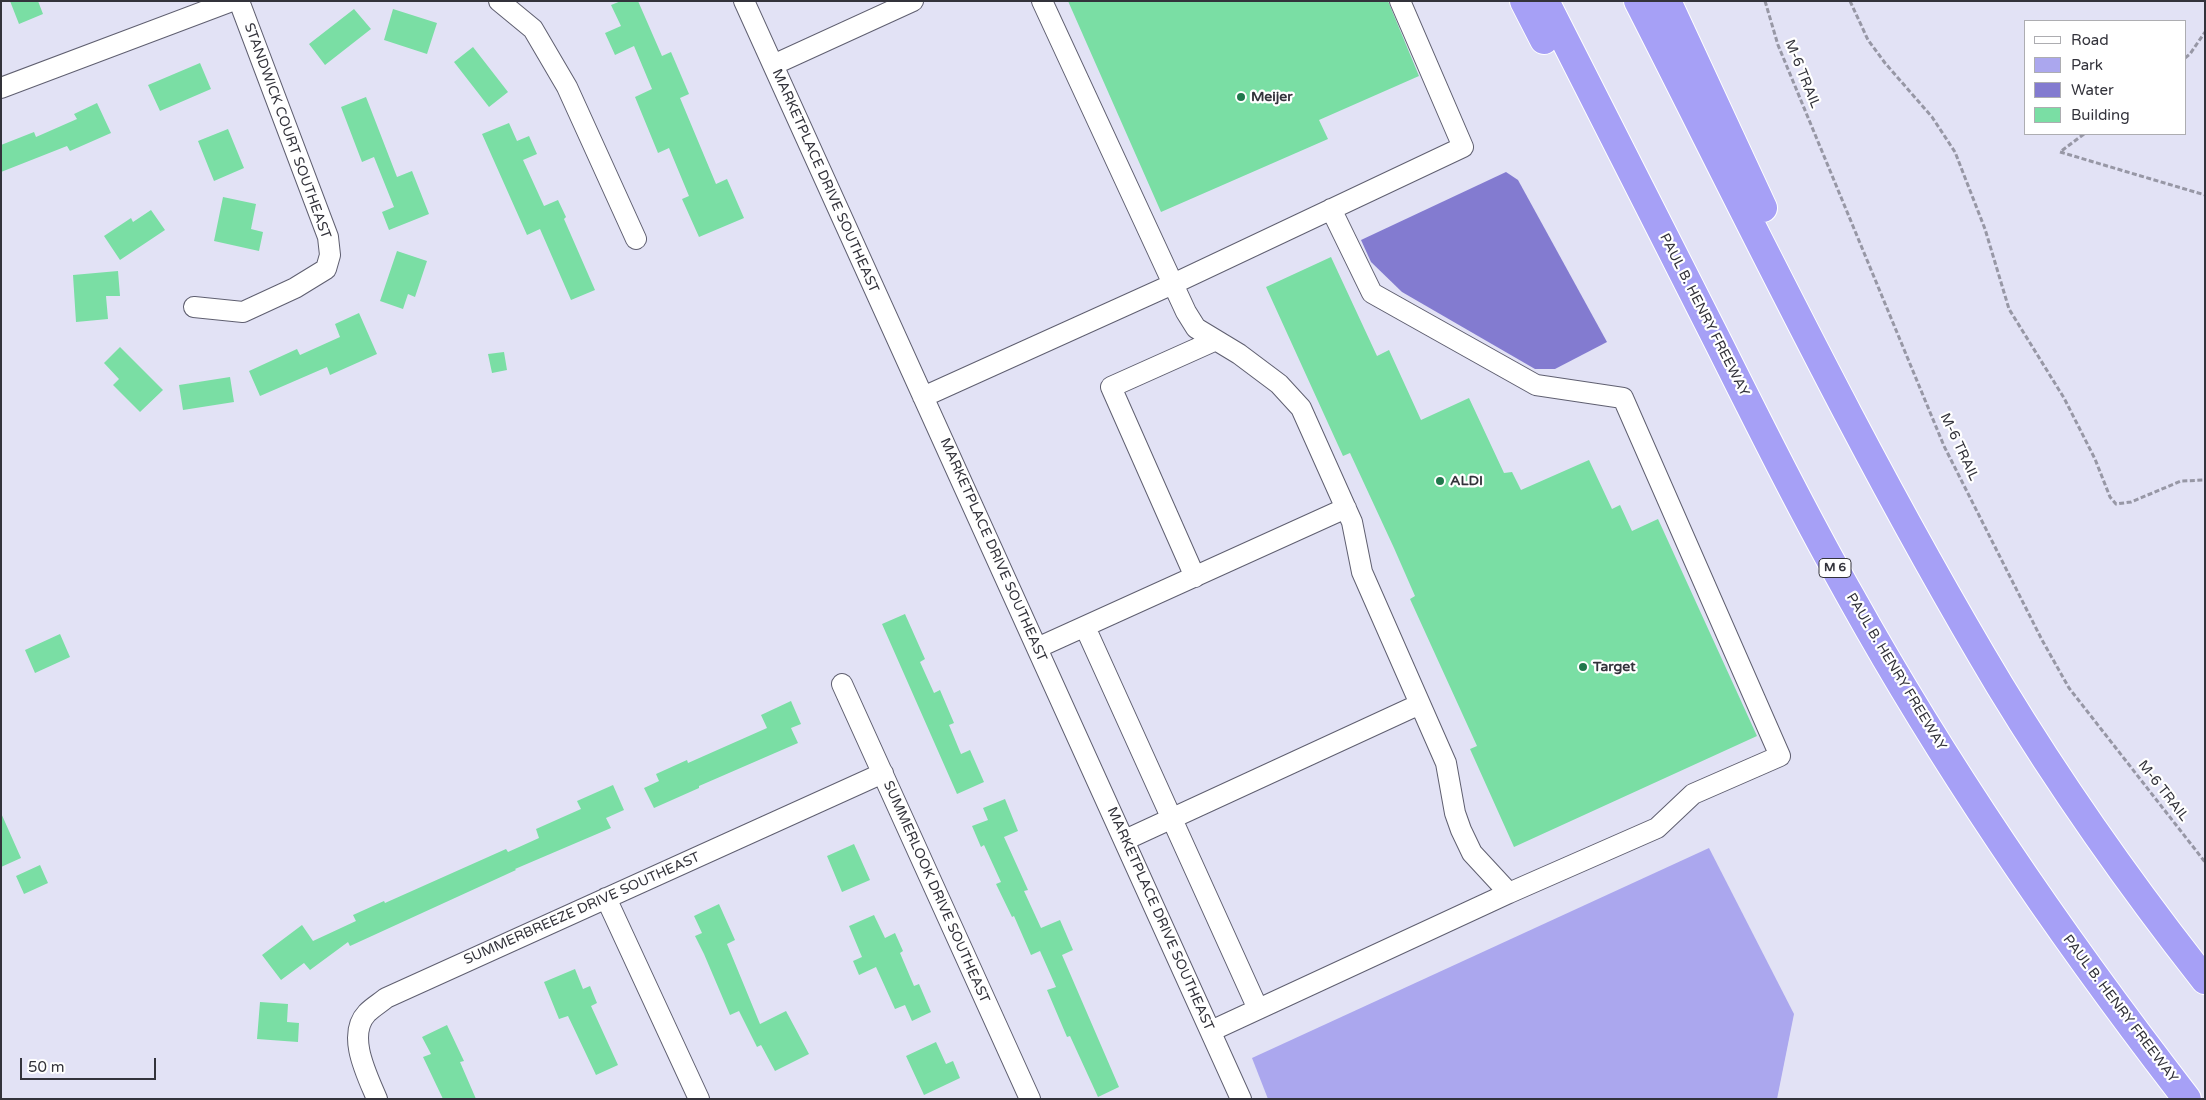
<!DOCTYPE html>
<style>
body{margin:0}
#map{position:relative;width:2206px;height:1100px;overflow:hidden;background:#e2e2f5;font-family:"Varela Round",sans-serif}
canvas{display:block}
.frame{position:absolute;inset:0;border:2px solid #33333b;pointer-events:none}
.legend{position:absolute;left:2024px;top:20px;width:162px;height:115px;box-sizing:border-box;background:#fff;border:1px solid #adadb1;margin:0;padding:6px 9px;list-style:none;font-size:15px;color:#33333b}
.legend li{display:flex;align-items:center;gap:10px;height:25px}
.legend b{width:25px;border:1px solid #adadb1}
.scale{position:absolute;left:20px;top:1058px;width:136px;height:22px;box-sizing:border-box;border:2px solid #33333b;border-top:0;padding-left:6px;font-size:15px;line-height:18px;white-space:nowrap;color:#33333b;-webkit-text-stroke:4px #fff;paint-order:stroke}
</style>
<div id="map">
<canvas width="2206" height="1100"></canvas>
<div class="frame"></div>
<ul class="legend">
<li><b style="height:6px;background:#fff"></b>Road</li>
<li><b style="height:14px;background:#aba7ee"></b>Park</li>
<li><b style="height:14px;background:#837bd0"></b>Water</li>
<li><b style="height:14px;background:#7adea4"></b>Building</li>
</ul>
<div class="scale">50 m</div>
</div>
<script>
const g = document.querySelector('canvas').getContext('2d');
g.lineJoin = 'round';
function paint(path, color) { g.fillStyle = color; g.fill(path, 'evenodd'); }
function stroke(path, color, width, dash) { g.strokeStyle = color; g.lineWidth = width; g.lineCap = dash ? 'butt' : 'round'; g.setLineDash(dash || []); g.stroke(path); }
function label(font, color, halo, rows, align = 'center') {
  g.font = font + ' "Varela Round",sans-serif'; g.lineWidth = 4.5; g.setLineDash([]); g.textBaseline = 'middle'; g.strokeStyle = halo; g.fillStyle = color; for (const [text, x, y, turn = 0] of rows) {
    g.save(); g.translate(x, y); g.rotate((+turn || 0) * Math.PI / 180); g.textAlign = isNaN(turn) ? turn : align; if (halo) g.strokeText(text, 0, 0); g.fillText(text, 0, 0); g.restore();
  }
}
paint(new Path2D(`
 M1709,848L1794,1014L1777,1099H1268L1252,1058Z`), '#aba7ee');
paint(new Path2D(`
 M1506,172L1518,180L1607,342L1555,369H1535L1402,292L1371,262L1361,240Z`), '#837bd0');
paint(new Path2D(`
 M10,1H38L43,14L19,24Z
 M621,1H638L662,56L671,52L689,94L680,98L716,184L727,179L744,218L699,237L682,199L689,196L669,148L658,153L635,97L652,89L634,46L615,55L605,33L621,26L611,5Z
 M1068,1H1388L1419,76L1319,120L1328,139L1161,212Z
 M354,9L371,29L325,65L309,44Z
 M393,9L437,23L427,54L384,40Z
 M473,47L508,92L489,107L454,62Z
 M200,63L211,89L160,111L148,85Z
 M366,97L397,177L412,171L429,214L389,230L382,212L394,207L374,157L362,162L341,107Z
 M97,103L111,133L70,151L67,146L1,172V145L34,132L36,137L77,119L74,114Z
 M509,123L517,141L529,136L537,154L523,160L544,206L558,200L566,217L564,219L595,290L571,300L540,229L527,235L482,134Z
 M228,129L244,168L214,181L198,141Z
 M223,197L256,204L251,229L263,232L259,251L214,241Z
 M151,210L165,230L120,260L104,236L131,218L133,222Z
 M397,251L427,261L415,297L408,294L403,309L380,301Z
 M1331,257L1377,356L1389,350L1421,420L1469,398L1504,473L1512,472L1521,490L1589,460L1612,509L1620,505L1632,531L1658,519L1757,736L1514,847L1470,749L1477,746L1410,599L1415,596L1394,548L1350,453L1343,456L1266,287Z
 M118,271L120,296H106L108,319L76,322L73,275Z
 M359,313L377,354L330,375L327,367L260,396L249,371L297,349L300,355L340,337L335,324Z
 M120,347L163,390L140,412L113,385L119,379L104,363Z
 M504,352L507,370L492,373L488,354Z
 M230,377L234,402L183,410L179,385Z
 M905,614L925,659L920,662L934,693L940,690L954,723L949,725L961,754L970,750L984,782L957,794L882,624Z
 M60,634L70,657L35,673L25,650Z
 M791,701L801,724L791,728L798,743L699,786V788L654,808L644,788L659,781L656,774L687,760L688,763L767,728L761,715Z
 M613,785L624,810L606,818L611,828L515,869L516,870L350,946L348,942L310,970L304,963L281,980L262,955L302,925L313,941L356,921L353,915L384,901L385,903L506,849L508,852L539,838L536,829L581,809L577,801Z
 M1005,799L1018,831L1004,837L1028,890L1024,891L1041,928L1060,920L1073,950L1062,955L1119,1087L1098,1097L1070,1036L1067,1037L1047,990L1056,987L1040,951L1031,955L1014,916L1012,917L996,884L1001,882L984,845L981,847L972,826L988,820L983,808Z
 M1,813L21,858L1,867Z
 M854,844L870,880L842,892L827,856Z
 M40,865L48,883L24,894L16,876Z
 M719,904L735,940L727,944L760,1024L786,1011L809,1054L775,1071L761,1045L757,1047L739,1011L730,1015L704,954L695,936L702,933L694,916Z
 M874,915L885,938L895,933L903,951L900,953L914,986L919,984L931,1012L912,1021L905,1005L895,1009L876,967L859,975L853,961L862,957L849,926Z
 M575,969L583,989L590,986L597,1003L591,1006L618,1065L596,1075L568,1016L559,1019L544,982Z
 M260,1002L288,1004L287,1022L299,1023L298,1042L257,1039Z
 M447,1025L464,1061L460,1062L476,1099H443L423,1057L431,1054L422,1037Z
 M936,1042L946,1064L953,1061L960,1078L924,1095L906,1056Z`), '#7adea4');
const minor = new Path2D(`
 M499,1L533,29L567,87L636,239
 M744,1L1241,1099
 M1042,1L1186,312L1196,328L1239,354L1279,384L1301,408L1352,522L1362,572L1446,763L1455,813L1461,830L1472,853L1509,893L1211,1031
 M773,65L913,1
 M1,88L232,1
 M1331,209L1372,293L1536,385L1623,398L1780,756L1693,794L1657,828L1509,893
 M194,307L243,312L295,288L326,269L330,255L328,237L239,1
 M923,397L1173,284L1463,147L1400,1
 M1195,577L1111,387L1216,340
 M1085,627L1258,1009
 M1037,648L1346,508
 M842,684L1030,1099
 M1125,840L1420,704
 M606,898L699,1099
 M377,1099C367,1075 346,1035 367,1013C373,1007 380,1003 386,998L883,773`);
const highway = new Path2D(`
 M1524,1L1544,40
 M1545,1C1604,115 1661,230 1719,344C1762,430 1805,516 1852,599C1950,775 2064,940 2187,1099
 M1638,1C1755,231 1867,464 2000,686C2062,788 2131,886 2205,980
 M1667,1L1763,208`);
stroke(minor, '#5f5f70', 22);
stroke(highway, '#fff', 30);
stroke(new Path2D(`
 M1765,1L1778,45L1944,446L2042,640L2069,688L2205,862
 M1850,1L1868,40L1885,63L1932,117L1955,152L1985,229L2009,309L2064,398L2095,459L2110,497L2116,504L2131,502L2181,481L2205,480
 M2185,58L2190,54L2205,32
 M2084,134L2060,152L2205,195`), '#9797a5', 3, [5, 2.5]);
stroke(minor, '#fff', 20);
stroke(highway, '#a6a0f6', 28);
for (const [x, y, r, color] of [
 [1241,97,5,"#20784c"],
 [1440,481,5,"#20784c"],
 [1583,667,5,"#20784c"]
]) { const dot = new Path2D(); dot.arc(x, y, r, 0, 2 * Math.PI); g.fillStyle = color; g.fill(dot); stroke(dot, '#fff', 2); }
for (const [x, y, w] of [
 [1835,568,32]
]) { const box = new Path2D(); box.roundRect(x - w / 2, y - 9.5, w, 19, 4); g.fillStyle = '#fff'; g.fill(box); stroke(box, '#33333b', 1); }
label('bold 12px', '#33333b', null, [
 ["M 6",1835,568]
]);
label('14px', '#33333b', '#fff', [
 ["M-6 TRAIL",1802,74,68],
 ["STANDWICK COURT SOUTHEAST",287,131,70],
 ["MARKETPLACE DRIVE SOUTHEAST",825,181,66],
 ["PAUL B. HENRY FREEWAY",1704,315,63],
 ["M-6 TRAIL",1959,447,65],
 ["MARKETPLACE DRIVE SOUTHEAST",993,550,66],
 ["PAUL B. HENRY FREEWAY",1896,672,59],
 ["M-6 TRAIL",2163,791,52],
 ["SUMMERLOOK DRIVE SOUTHEAST",936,892,66],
 ["SUMMERBREEZE DRIVE SOUTHEAST",582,909,-24],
 ["MARKETPLACE DRIVE SOUTHEAST",1160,919,66],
 ["PAUL B. HENRY FREEWAY",2120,1009,53]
]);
label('bold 14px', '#33333b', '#fff', [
 ["Meijer",1251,97],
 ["ALDI",1450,481],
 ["Target",1593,667]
], 'left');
</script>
